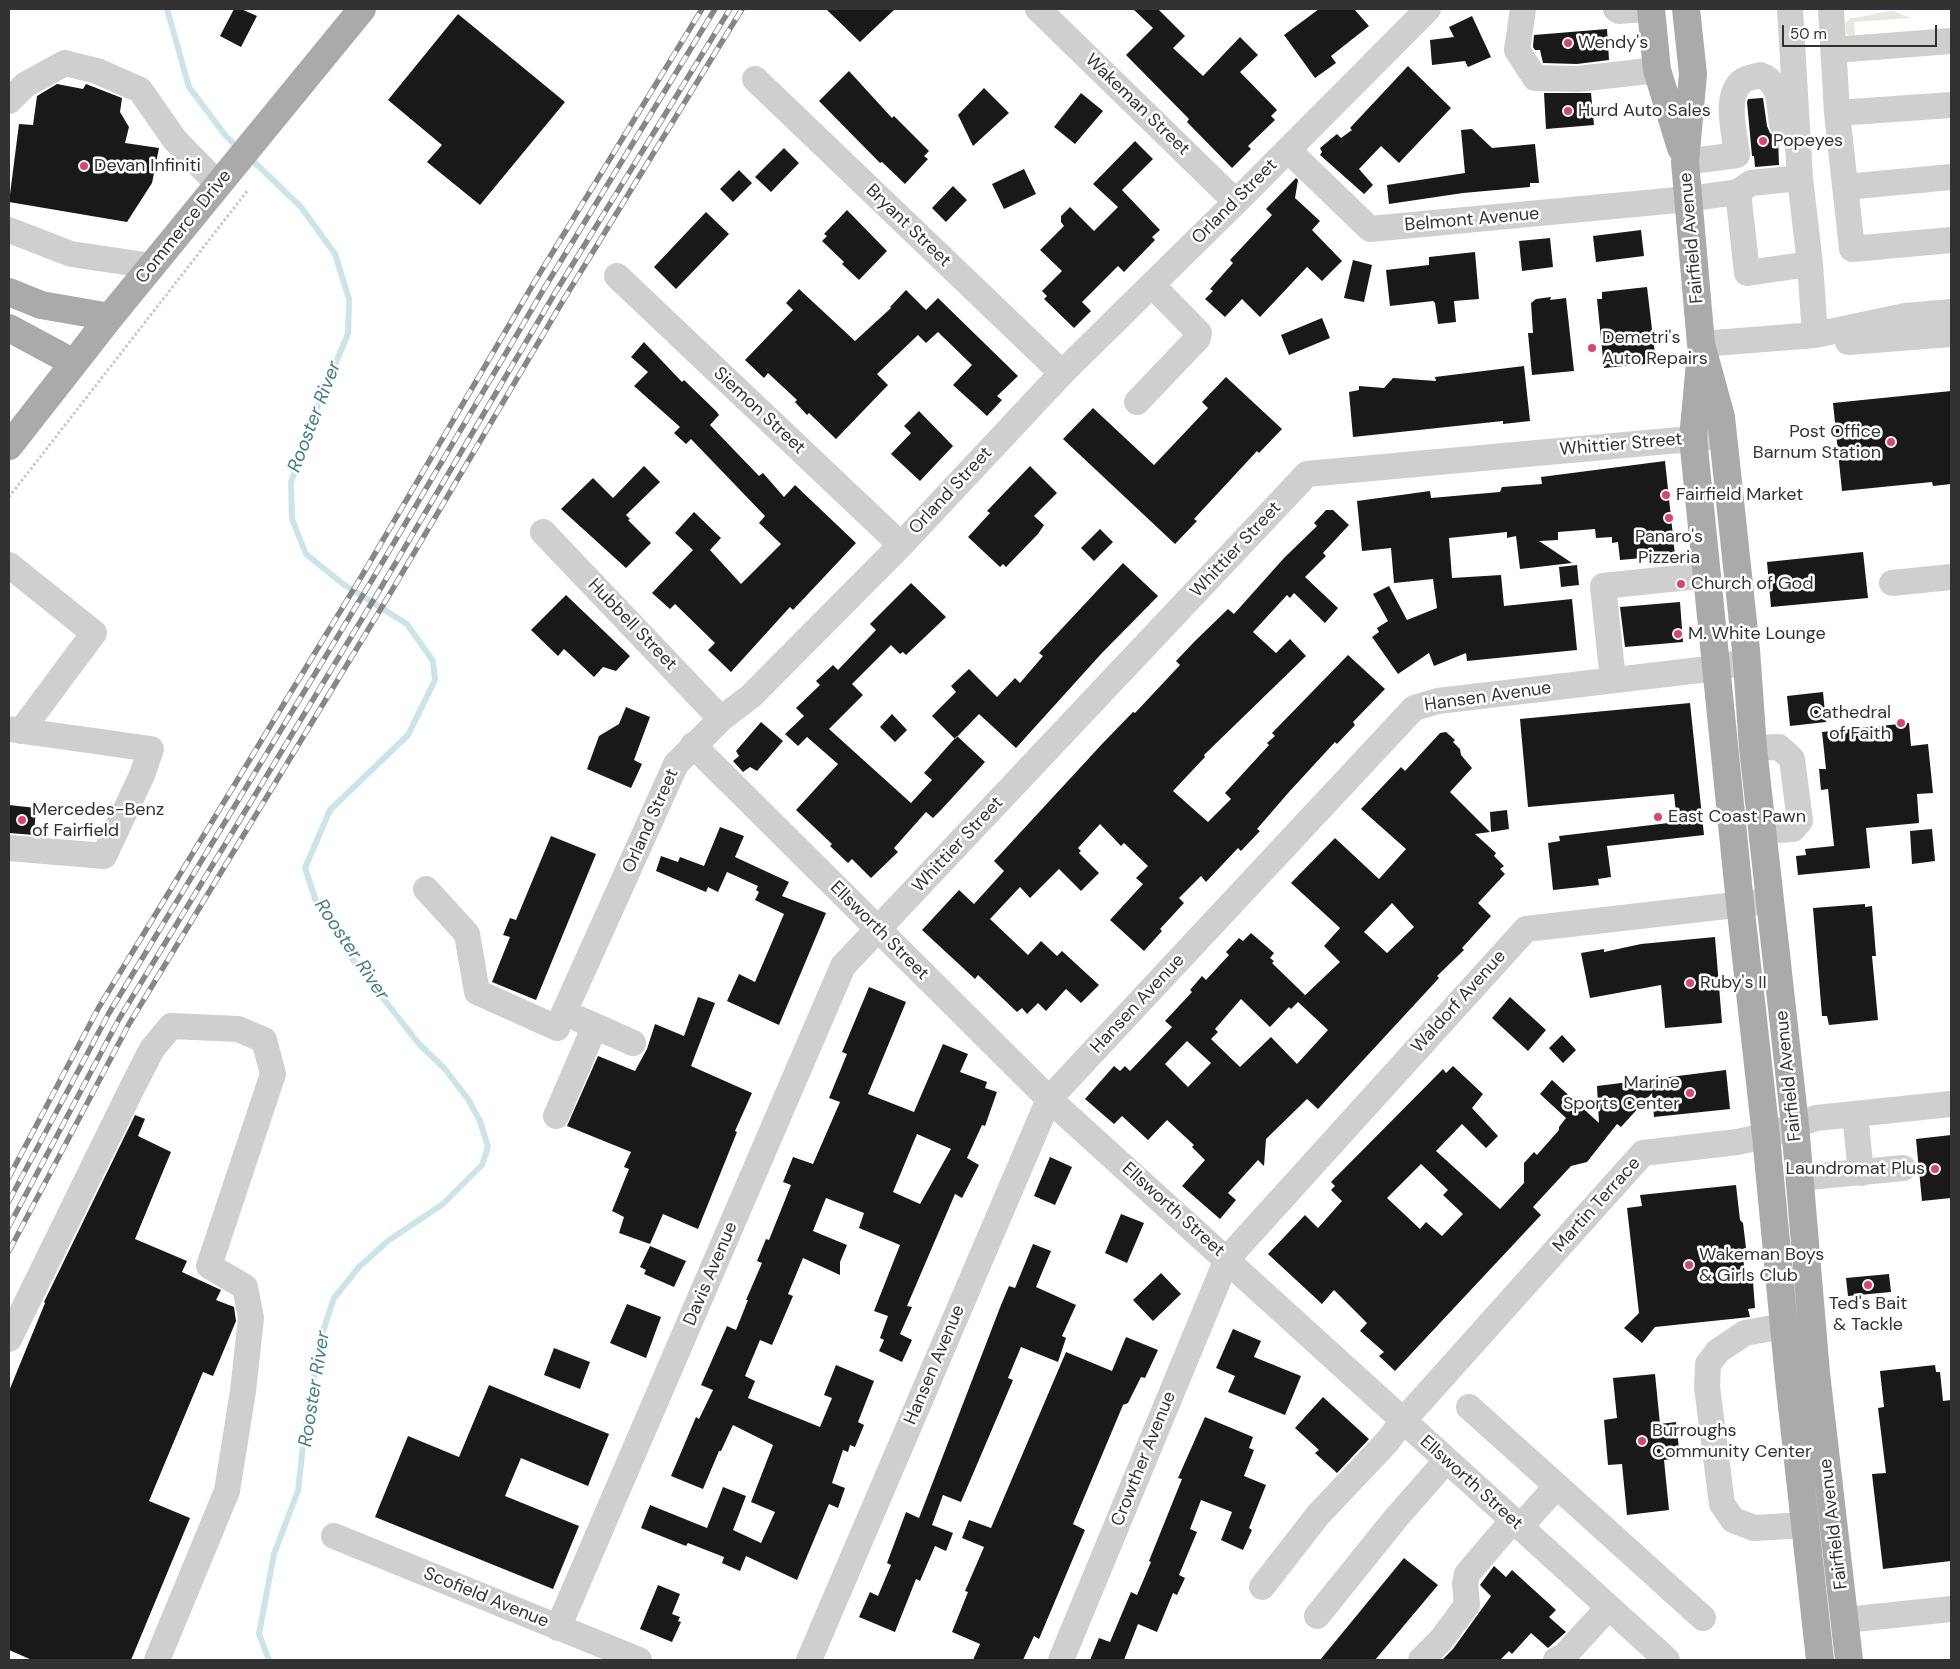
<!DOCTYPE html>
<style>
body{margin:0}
#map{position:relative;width:1960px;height:1669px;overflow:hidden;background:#fff;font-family:"DM Sans",sans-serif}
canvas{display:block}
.frame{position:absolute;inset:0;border:10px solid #323232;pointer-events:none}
.scale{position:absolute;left:1782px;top:25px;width:155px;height:22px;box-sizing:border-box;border:2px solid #323232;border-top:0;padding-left:6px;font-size:15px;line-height:18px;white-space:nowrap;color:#323232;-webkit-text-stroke:4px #fff;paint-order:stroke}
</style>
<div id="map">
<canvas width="1960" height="1669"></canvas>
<div class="frame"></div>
<div class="scale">50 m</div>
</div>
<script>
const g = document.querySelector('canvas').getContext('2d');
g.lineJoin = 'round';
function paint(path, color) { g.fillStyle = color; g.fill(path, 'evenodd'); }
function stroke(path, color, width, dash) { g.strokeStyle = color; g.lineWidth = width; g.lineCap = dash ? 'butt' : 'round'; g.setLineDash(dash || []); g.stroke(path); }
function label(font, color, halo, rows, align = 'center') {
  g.font = font + ' "DM Sans",sans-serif'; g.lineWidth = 5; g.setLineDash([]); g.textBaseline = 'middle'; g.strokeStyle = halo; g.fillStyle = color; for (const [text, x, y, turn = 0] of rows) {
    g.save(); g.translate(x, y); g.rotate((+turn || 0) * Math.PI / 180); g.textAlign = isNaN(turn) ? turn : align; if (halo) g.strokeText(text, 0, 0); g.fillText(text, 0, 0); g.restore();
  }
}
paint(new Path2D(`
 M1894,11L1911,18L1854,22L1855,37L1850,38L1846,32L1845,24L1850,18C1865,17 1878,12 1894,11Z`), '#e5e9dc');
stroke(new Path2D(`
 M167,9L189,87L225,135L239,149
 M249,157L301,207L335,254L349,299L348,334L319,402L291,482L292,519L306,554L343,584L407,624L433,661L435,680L408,735L330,810L305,868L317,904L353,960L419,1044L444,1068L468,1099L480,1121L488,1147L482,1165L443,1204L389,1240L359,1267L334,1298L320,1340L303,1445L298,1491L274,1554L259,1634L269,1660`), '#cae4e8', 6);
paint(new Path2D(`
 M234,9H241L257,16L241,47L220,36Z
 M826,9H895L860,42Z
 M1133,9H1158L1185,36L1173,48L1203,76L1240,37L1258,55L1240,72L1277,110L1271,116L1275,120L1248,146L1251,149L1232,168L1187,122L1189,119L1126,55L1153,28Z
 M1319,9H1354L1369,26L1331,56L1336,63L1315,78L1284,35Z
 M458,14L565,102L480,205L427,162L442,145L388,100Z
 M1472,16L1491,57L1468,67L1465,61L1432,65L1430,40L1454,37L1449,27Z
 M1607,29L1609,60L1577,64L1543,63L1540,50H1535L1533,47L1534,35Z
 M1408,66L1451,108L1399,163L1381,146L1359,169L1373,185L1364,194L1320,155L1322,152L1320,148L1337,134L1341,138L1352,130L1350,128Z
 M849,71L892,118L894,116L929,151L924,156L928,159L905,184L882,162L880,163L819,101Z
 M57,84L83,89L86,84L122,98L120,112L129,127L125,143L159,148L152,183L127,222L9,202L19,124L33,125L37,96Z
 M984,88L1009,113L973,146L958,115Z
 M1081,93L1103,111L1075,144L1054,127Z
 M1544,93H1591L1594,125L1546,129Z
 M1763,98L1767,126L1770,133L1778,138L1779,165L1755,167L1754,156H1752L1747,102L1748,99Z
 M1472,129L1492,148L1535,144L1539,183H1530V187L1463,193L1389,204L1387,185L1465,173L1461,130Z
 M1135,141L1153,159L1122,190L1160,230L1152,237L1155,240L1124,272L1118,266L1082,302L1091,311L1074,328L1044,299L1047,296L1042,291L1062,271L1040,250L1064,226L1061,222V216L1070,207L1094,231L1118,207L1093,184Z
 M784,148L799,163L771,192L755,177Z
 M1024,169L1036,194L1004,209L992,184Z
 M739,170L752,183L733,202L720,189Z
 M1296,178L1298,180L1295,198L1320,221L1312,230L1342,261L1322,281L1307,267L1260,317L1242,299L1225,317L1205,299L1213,291L1210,289L1233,263L1230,260L1272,215L1266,209Z
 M953,186L967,200L946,222L932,208Z
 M847,210L887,251L859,280L842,264L844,262L822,241L827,236L824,234Z
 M706,212L729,234L676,289L654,267Z
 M1641,230L1644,256L1596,262L1593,236Z
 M1550,238L1553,267L1522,271L1519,241Z
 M1475,252L1479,299L1454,301L1456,322L1438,324L1435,303L1433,301L1390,306L1386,270L1429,265V257Z
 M1353,260L1372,265L1364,302L1344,298Z
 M1647,287L1656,363L1604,368L1597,299H1602V292Z
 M799,289L855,341L891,308L890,307L906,290L926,310L938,298L1018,376L997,396L1002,400L987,416L953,385L972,365L938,332L926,343L918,335L877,374L888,385L836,439L809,413L807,415L795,402L797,400L768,373L764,378L745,360L793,310L786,303Z
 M1551,297L1550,300L1566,298L1574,371L1532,375L1528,333H1533L1531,303L1536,299Z
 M1322,318L1330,338L1289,355L1281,335Z
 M644,342L682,382L684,380L716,411L719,415L710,425L759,476L763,473L784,497L795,485L856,543L793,610L790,607L731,672L708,650L715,643L675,604L670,609L652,593L693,550L675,533L694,512L721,538L710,550L741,584L781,544L759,523L765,516L691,439L686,444L674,433L680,427L634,386L648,372L631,357Z
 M1524,366L1530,421L1503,424V421L1353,437L1349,392L1359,390V386L1384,388L1393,378L1436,381L1435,377Z
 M1226,377L1282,429L1259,453L1257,451L1194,519L1197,521L1175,544L1063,439L1093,408L1154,465L1208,408L1202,402Z
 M1951,391V484L1933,486L1932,482L1842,491L1833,403Z
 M919,411L953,446L920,481L891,454L911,433L904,426Z
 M1665,461L1675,555L1620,560L1618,542L1612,543V537L1596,538L1595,529L1558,532V540L1539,541L1572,563L1520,569L1516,536L1507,538V532L1449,538L1452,578L1501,575L1504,606L1572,599L1577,650L1467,661L1466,653L1434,666L1429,653L1398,674L1372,637L1379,632L1377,628L1388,621L1373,594L1389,586L1407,620L1437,608L1433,579L1394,583L1391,548L1362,551L1357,501L1430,491L1431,498L1500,492L1502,487L1542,484L1541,477Z
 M644,466L660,482L626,515L630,519L628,520L651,543L626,568L561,509L593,478L613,498Z
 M1030,466L1057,493L1034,516L1044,525L1038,534L1006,567L1003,564L1000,567L968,537L990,513L987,511Z
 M1326,510H1333L1349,525L1323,553L1326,556L1305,577L1338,608L1325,623L1294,593L1290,598L1287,595L1253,632L1276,653L1290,639L1306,656L1204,755L1205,757L1173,791L1208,822L1231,799L1225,793L1269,745L1267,743L1275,736L1272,733L1348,655L1385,689L1353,722L1355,725L1337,744L1335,742L1289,792L1257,829L1260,831L1241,851L1238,848L1206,882L1201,876L1179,898L1184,903L1160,929L1162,931L1144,951L1110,920L1143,884L1136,878L1148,866L1124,843L1121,846L1100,824L1078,848L1081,851L1079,853L1099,873L1081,891L1059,869L1030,898L1020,887L990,919L1028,955L1041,941L1057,956L1062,951L1099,985L1081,1003L1066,989L1046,1011L1038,1003L1027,1014L1022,1008L1017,1012L978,975L975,979L922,930L959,890L974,904L1004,871L994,861L1102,744L1133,712L1135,713L1180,665L1176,661L1195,641L1228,609L1234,614L1284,558L1317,526L1314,523Z
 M1100,529L1113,542L1094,561L1081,548Z
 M1863,552L1868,598L1771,607L1767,562Z
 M1123,563L1158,596L1101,654L1016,748L979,714L955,739L932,716L956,692L951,686L969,669L997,697L1015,678L1020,683L1043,656L1039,653Z
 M1577,565L1579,585L1561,587L1559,567Z
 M911,583L946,617L906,655L903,652L900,654L891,645L852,684L863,695L829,729L911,803L932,780L924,773L957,736L985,762L941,810L933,818L926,812L894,848L898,852L871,878L852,859L848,863L830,846L832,844L796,810L838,764L807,737L798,746L785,734L804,716L796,708L820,685L816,681L833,665L838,670L876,630L870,624Z
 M566,595L630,656L616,671L603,667L594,677L564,649L558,656L531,630Z
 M1680,602L1683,642L1625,647L1620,607Z
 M1823,692L1826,722L1790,726L1787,696Z
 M1690,703L1704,835L1607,846L1611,877L1598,879L1599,885L1553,890L1548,843L1560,841L1559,836L1677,822L1674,794L1528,807L1520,719Z
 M626,707L650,717L634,760L642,764L631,788L587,769L599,736L619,724Z
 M892,714L907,730L895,742L880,727Z
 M761,722L783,741L757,771L750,767L743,772L733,761L739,756L736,751Z
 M1909,723L1911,746L1928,744L1933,793L1917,794L1919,823L1866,828L1870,868L1798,875L1796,856L1806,855L1805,849L1834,846L1828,789L1821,790L1819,769H1826L1822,732Z
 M1446,732L1455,740L1453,742L1460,749L1461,755L1472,768L1450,792L1490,832L1475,834L1496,853L1494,856L1504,866L1500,869L1505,874L1478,903L1491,916L1462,948L1464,950L1437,976L1439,978L1318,1109L1307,1099L1266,1139L1264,1166L1258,1160L1228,1193L1236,1200L1220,1219L1182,1186L1205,1160L1192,1147L1194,1145L1167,1120L1148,1140L1122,1116L1114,1124L1085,1099L1114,1066L1120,1071L1125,1066L1130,1071L1172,1027L1165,1021L1192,992L1190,990L1202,976L1206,980L1229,955L1226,952L1239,938L1243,941L1251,933L1274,953L1270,958L1274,961L1272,963L1305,995L1301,999L1340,962L1324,946L1340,928L1291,883L1335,838L1379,879L1406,849L1361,809L1401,767L1405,771L1440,733ZM1392,903L1414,927L1387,953L1364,932ZM1241,999L1270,1027L1289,1007L1291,1009L1298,1002L1328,1030L1297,1064L1271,1037L1240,1067L1211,1039L1218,1032L1215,1029ZM1187,1041L1211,1063L1188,1087L1165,1064Z
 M9,805L36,808L34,835L9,833Z
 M1507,810L1509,829L1491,832L1490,812Z
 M720,827L744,836L735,857L789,882L782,896L826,913L779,1025L727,1001L739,974L755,982L784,914L755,900L759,892L756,890L758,886L727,872L718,892L708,887L706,892L656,871L661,856L678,862L680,857L704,866Z
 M1932,829L1935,861L1912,864L1910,831Z
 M551,836L596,854L536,1000L492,982L510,937L503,935L510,918L516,920Z
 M1865,904V907L1872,906L1876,956H1872L1878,1020L1829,1025L1827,1016H1822L1813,908Z
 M1715,937L1722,1023L1665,1028L1661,985L1590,998L1581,953L1604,949V952L1641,944Z
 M869,987L906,1002L868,1094L914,1112L943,1044L968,1054L960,1072L987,1082L985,1088L997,1092L985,1126L982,1125L967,1158L979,1165L962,1198L955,1194L907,1306L912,1307L900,1334L912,1340L902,1362L879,1351L884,1340L880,1338L888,1316L874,1311L900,1245L859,1228L864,1213L826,1198L813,1231L847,1245L840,1262V1275L803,1258L788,1294L793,1296L772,1345L760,1340L745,1376L755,1381L748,1398L820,1427L832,1398L824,1395L836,1365L874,1381L858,1422L864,1425L855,1447L850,1445L848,1452L843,1450L832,1483L845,1488L838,1508L829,1504L797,1580L746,1556L740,1571L722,1563L724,1557L688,1543L686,1546L641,1528L650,1505L707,1528L723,1487L746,1496L733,1530L761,1543L775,1512L751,1502L773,1445L733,1425L721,1451H719L703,1489L671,1476L696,1417L699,1419L713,1390L701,1385L727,1326L736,1330L748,1300H746L762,1263L757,1261L766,1239L769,1240L791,1185L783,1182L793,1157L813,1164L840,1102L829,1098L847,1054L842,1052ZM917,1134L951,1149L920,1204L893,1192Z
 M698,997L715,1003L691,1066L752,1093L735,1131L737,1132L698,1229L663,1214L650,1244L619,1233L624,1217L612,1211L629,1169L624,1167L631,1152L567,1126L598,1056L635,1071L647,1049L655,1024L684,1036Z
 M1510,997L1546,1030L1528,1051L1492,1018Z
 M1562,1035L1576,1050L1563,1063L1549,1048Z
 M1453,1066L1483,1094L1472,1108L1498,1136L1486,1148L1462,1124L1436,1151L1500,1209L1524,1183V1163L1534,1152L1537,1155L1559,1130V1127L1566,1118L1540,1094L1552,1080L1599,1123L1597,1086L1726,1070L1730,1109L1654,1117L1652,1093L1621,1127L1617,1124L1587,1162L1571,1166L1533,1207L1541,1215L1395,1371L1379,1356L1384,1352L1360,1331L1367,1323L1334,1290L1322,1304L1268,1254L1305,1215L1318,1228L1342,1201L1331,1190L1335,1186L1331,1182L1443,1069L1446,1073ZM1421,1164L1448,1190L1443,1195L1463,1214L1442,1236L1426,1222L1420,1229L1387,1198Z
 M135,1115L145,1119L138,1136L171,1152L135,1239L187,1261L182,1272L221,1290L216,1300L234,1307L236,1321L213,1376L203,1372L149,1501L190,1518L131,1660H32L9,1650V1391L45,1303L44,1302Z
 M1951,1135V1198L1922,1201L1916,1139Z
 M1050,1157L1072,1167L1055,1205L1034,1196Z
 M1736,1185L1740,1220L1743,1223L1746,1248L1742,1249L1746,1282H1753L1755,1308L1748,1309L1750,1317L1655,1327L1642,1343L1624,1328L1639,1313L1627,1208L1642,1206L1640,1195Z
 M1121,1214L1144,1223L1127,1263L1105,1253Z
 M1033,1244L1051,1251L1036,1287L1076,1305L1062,1336L1066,1338L1058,1362L1021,1347L1008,1378L1013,1380L961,1502L943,1495L932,1525L953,1533L946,1551L935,1546L920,1581L916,1579L895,1632L859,1617L870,1592L878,1596L891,1565L887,1563L906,1512L919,1518L1001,1305L1009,1286L1015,1288Z
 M650,1246L686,1261L674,1287L644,1274L646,1270L640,1267Z
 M1161,1273L1181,1294L1153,1321L1133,1300Z
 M1889,1274L1891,1292L1848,1296L1846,1278Z
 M627,1304L661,1317L646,1358L610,1343Z
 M1233,1329L1261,1341L1254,1357L1301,1376L1285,1415L1228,1392L1235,1376L1216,1368Z
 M1126,1337L1158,1350L1145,1378L1141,1377L1128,1403L1123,1405L1073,1524L1085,1530L1039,1639L1034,1636L1023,1660H973L980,1644L952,1632L968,1592L965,1591L984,1547L962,1538L969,1520L991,1528L1066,1352L1112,1371Z
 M554,1348L590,1362L580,1389L544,1375Z
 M1935,1365L1936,1372H1940L1943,1401L1951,1400V1561L1883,1569L1872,1474L1886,1473L1878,1408L1884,1407L1880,1371Z
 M1655,1374L1660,1424L1676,1422L1680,1458L1664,1460L1669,1510L1627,1515L1622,1464L1608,1465L1604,1420L1617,1418L1613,1378Z
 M489,1385L609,1434L588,1486L521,1458L505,1496L579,1526L553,1589L375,1517L408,1436L459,1457Z
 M1323,1397L1369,1439L1337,1473L1315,1453L1319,1450L1295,1428Z
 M1205,1417L1253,1437L1249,1448L1254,1450L1244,1476L1266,1485L1249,1528L1252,1530L1243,1550L1221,1540L1232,1512L1201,1500L1190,1529L1197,1532L1179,1575L1185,1578L1177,1595L1173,1593L1157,1632L1138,1624L1124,1660H1090L1099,1638L1110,1642L1131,1592L1137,1595L1151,1562L1149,1561L1182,1479L1178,1478Z
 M1404,1558L1438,1585L1375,1660H1320Z
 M1494,1566L1506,1577L1512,1570L1556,1610L1549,1617L1566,1632L1548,1648L1531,1633L1512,1654L1509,1651L1500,1660H1442L1453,1649L1491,1596L1480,1585Z
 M658,1585L680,1594L672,1614L680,1617L678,1621L681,1622L672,1642L640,1629Z`), '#191919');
stroke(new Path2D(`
 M9,497L248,190`), '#c9c9c9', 3, [2.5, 2.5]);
stroke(new Path2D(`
 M1038,9L1236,202
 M1523,9L1517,50L1535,78L1578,79L1657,70
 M1616,9L1619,11L1645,9
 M1831,9L1837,113L1852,249L1951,240
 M1834,50L1951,41
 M755,79L1062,373
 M9,101L25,85L65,63L97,71L140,90L175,140L219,185
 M1837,113L1951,105
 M1288,150L1370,229L1688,199L1738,192L1751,183L1800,178L1790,9
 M1685,162L1737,155C1735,134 1724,98 1741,82C1745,78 1754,77 1760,75C1781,82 1779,105 1782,124
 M1846,187L1951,177
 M1738,192L1747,273L1810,264L1800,178
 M9,230L71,254L152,266
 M1810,264L1815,335
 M617,276L901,545
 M1848,342L1951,334
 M1701,344L1815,335L1905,316L1951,312
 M1137,402L1198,338L1199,333L1152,285
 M543,532L721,719
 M9,565L94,633L21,731
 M1892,583L1951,577
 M1613,680L1603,586L1708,575
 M9,729L151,749L142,775L104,856L9,848
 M693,745L1049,1099L1667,1660
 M1753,748L1779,747L1792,759L1800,821L1793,829L1762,831
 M426,889L467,934L477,992L557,1028L676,764L721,719L751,696L901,545L1062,373L1236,202L1428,9
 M579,1019L633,1043
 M1855,1114L1861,1173
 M556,1116L595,1026
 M1799,1178L1903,1168
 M1784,1326L1745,1333L1718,1351L1708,1364L1707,1387L1722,1504L1733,1520L1754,1528L1805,1525
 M9,1339L131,1090L152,1049L171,1026L238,1029L264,1040L273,1074L209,1266L245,1287L251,1318L243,1391L227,1491L157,1660
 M1469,1407L1557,1486L1520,1527
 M1557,1486L1703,1618
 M334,1536L639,1660
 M1262,1587L1318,1515L1387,1442L1402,1422L1643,1153L1737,1142L1766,1136L1816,1118L1951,1104
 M1317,1616L1396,1518L1446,1461
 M1845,1620L1951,1609
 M558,1628L843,966L1307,474L1723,436
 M809,1660L1049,1099L1414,708L1438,701L1717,668L1746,661
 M1061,1660L1227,1259L1526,929L1770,901
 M1421,1660L1441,1640L1467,1605L1465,1584L1467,1574L1513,1520
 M1556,1660L1564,1656L1609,1607`), '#cfcfcf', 26);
stroke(new Path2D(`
 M1651,9L1657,70L1681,148
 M1686,9L1693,74L1685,162L1701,344L1721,417L1746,650L1753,748L1795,1125L1816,1373L1849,1660
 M9,292L41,305L110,317
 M9,328L74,363
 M1700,363L1693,438L1740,903L1766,1136L1789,1379L1820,1660
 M9,446L110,317L362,9`), '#aaa', 28);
const rail = new Path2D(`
 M9,1177L99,1007L363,574L535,281L702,9
 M9,1201L109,1013L372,580L545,287L715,9
 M9,1226L119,1019L382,586L555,293L730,9
 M9,1251L129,1024L391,592L564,299L742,9`);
stroke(rail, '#878787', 5.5);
stroke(rail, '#fff', 4, [11]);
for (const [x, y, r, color] of [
 [1568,43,5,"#dc4272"],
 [1568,111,5,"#dc4272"],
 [1763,141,5,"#dc4272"],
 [84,166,5,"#dc4272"],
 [1592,348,5,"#dc4272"],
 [1891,442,5,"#dc4272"],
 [1666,495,5,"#dc4272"],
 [1669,518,5,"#dc4272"],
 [1681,584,5,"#dc4272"],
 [1678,634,5,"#dc4272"],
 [1901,723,5,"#dc4272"],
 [1658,817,5,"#dc4272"],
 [22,820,5,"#dc4272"],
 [1690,983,5,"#dc4272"],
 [1690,1093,5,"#dc4272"],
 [1935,1169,5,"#dc4272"],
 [1689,1265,5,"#dc4272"],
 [1868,1285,5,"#dc4272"],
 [1642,1441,5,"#dc4272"]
]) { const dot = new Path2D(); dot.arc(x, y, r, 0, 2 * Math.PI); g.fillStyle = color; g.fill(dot); stroke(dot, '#fff', 2); }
label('18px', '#323232', '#fff', [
 ["Wendy's",1578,43],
 ["Hurd Auto Sales",1578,111],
 ["Popeyes",1773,141],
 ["Devan Infiniti",94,166],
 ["Demetri's",1602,338],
 ["Auto Repairs",1602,359],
 ["Post Office",1881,432,"right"],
 ["Barnum Station",1881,453,"right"],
 ["Fairfield Market",1676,495],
 ["Panaro's",1669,537,"center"],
 ["Pizzeria",1669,558,"center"],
 ["Church of God",1691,584],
 ["M. White Lounge",1688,634],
 ["Cathedral",1891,713,"right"],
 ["of Faith",1891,734,"right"],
 ["Mercedes-Benz",32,810],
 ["of Fairfield",32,831],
 ["East Coast Pawn",1668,817],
 ["Ruby's II",1700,983],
 ["Marine",1680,1083,"right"],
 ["Sports Center",1680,1104,"right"],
 ["Laundromat Plus",1925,1169,"right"],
 ["Wakeman Boys",1699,1255],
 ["& Girls Club",1699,1276],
 ["Ted's Bait",1868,1304,"center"],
 ["& Tackle",1868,1325,"center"],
 ["Burroughs",1652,1431],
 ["Community Center",1652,1452]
], 'left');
label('18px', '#323232', '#fff', [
 ["Wakeman Street",1137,105,44],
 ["Orland Street",1235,202,-45],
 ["Belmont Avenue",1472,220,-5],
 ["Bryant Street",908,226,44],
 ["Commerce Drive",184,227,-51],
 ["Fairfield Avenue",1692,238,-95],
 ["Siemon Street",759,411,43],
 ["Whittier Street",1621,445,-5],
 ["Orland Street",951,491,-47],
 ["Whittier Street",1236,550,-47],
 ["Hubbell Street",632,625,46],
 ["Hansen Avenue",1488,697,-8],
 ["Orland Street",651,821,-66],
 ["Whittier Street",958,845,-47],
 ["Ellsworth Street",879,931,45],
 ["Waldorf Avenue",1459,1002,-48],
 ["Hansen Avenue",1138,1004,-47],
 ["Fairfield Avenue",1789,1076,-96],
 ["Martin Terrace",1597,1205,-48],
 ["Ellsworth Street",1173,1210,42],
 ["Davis Avenue",711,1274,-67],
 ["Hansen Avenue",935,1365,-67],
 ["Crowther Avenue",1144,1459,-68],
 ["Ellsworth Street",1471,1483,42],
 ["Fairfield Avenue",1834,1524,-97],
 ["Scofield Avenue",486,1598,22]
]);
label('italic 19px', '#417f8b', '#fff', [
 ["Rooster River",315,417,-69],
 ["Rooster River",351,950,56],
 ["Rooster River",315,1389,-81]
]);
</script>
